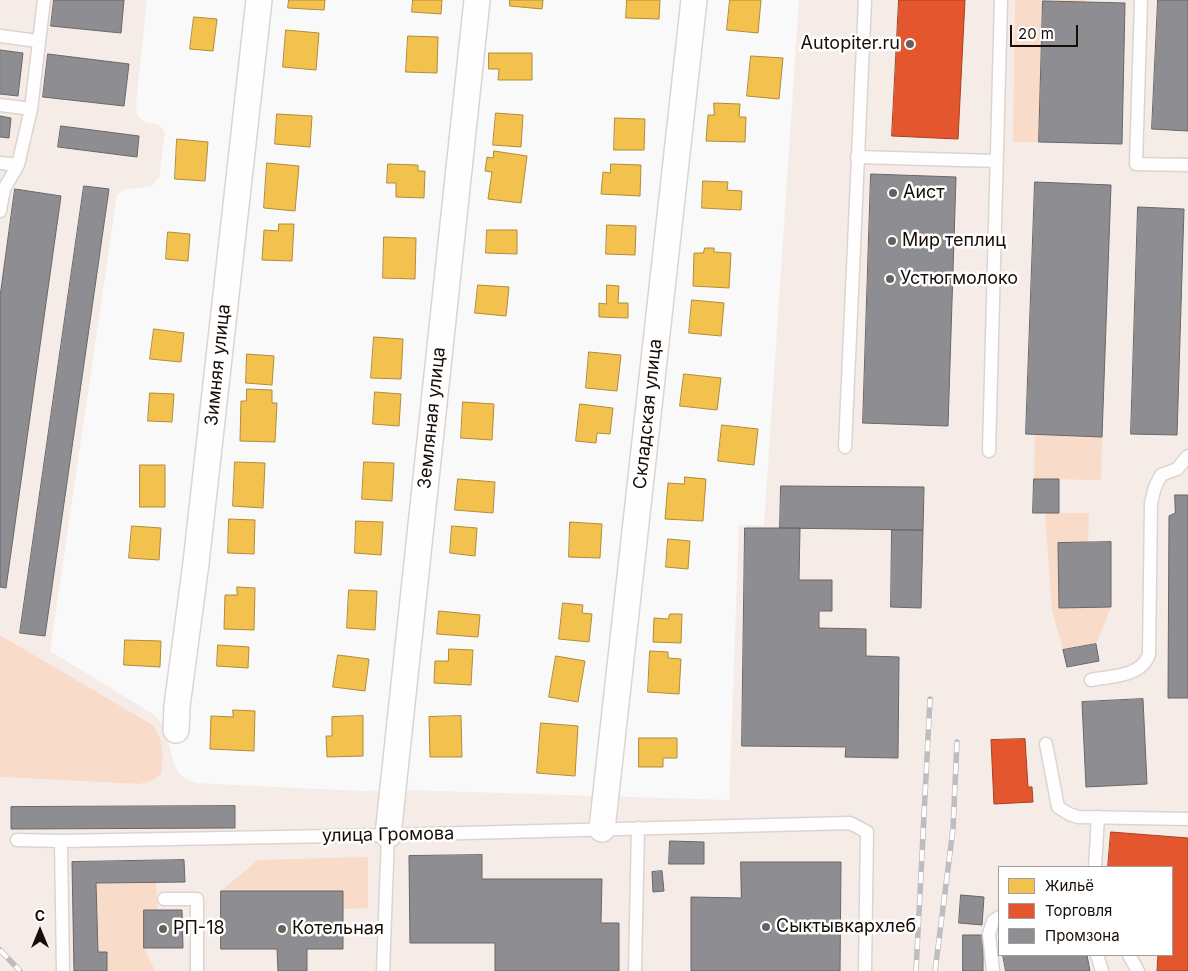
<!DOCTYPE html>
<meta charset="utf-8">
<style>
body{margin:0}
#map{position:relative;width:1188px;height:971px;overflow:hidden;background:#f9f9f9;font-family:Inter,sans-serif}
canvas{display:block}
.legend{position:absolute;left:998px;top:866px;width:175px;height:90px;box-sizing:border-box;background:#fff;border:1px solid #a39e9b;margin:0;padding:6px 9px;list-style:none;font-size:15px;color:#180d06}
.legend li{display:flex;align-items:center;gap:10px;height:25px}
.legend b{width:25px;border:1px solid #a39e9b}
.north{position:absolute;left:15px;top:906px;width:50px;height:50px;-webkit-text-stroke:4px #fff;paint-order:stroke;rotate:0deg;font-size:14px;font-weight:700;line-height:20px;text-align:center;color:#180d06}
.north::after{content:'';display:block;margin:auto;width:18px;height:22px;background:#180d06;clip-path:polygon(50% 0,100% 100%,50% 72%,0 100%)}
.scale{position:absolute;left:1010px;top:25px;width:68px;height:22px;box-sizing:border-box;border:2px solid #180d06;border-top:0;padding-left:6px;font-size:15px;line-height:18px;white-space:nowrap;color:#180d06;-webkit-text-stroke:4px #fff;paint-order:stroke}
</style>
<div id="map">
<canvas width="1188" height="971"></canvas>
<ul class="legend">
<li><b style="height:14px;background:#f2c14e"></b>Жильё</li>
<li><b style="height:14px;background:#e4572e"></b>Торговля</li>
<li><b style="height:14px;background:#8d8d92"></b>Промзона</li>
</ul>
<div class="north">С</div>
<div class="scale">20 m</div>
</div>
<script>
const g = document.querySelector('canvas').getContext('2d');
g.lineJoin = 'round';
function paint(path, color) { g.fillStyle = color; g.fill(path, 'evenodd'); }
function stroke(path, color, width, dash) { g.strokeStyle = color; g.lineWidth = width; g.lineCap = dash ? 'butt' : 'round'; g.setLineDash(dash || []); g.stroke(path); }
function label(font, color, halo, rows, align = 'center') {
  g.font = font + ' Inter,sans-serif'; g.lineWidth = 5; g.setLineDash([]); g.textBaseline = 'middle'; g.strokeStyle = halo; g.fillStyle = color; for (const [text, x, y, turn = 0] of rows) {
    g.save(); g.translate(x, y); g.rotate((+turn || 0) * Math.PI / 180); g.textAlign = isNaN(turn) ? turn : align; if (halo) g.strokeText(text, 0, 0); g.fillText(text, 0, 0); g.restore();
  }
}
paint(new Path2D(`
 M0,0H147L136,104L137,115L144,122L159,125L165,131L159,178L151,186L123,190L117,195L50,651L153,714L160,721L165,728L173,761L177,770L182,776L195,783L361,791L406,790L729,800L739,525H764L799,0H1188V971H0V777L139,784L153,725L0,635ZM999,867H1172V955H999Z`), '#f6ece7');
paint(new Path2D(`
 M1015,0H1086V2L1043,1L1039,142H1013Z
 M1035,434L1102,437L1101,480L1034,479Z
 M1045,513H1089L1088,543H1058L1059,607H1111L1096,644L1063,650L1052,610Z
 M0,635L153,725C164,743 164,754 161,774L151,781L139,784L0,777Z
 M368,857V908L343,909L342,891H221L258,860Z
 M156,882L157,910L144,911V948L155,971H107V952H98L96,883Z`), '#f8dbc8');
const homes = new Path2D(`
 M289,0H325L324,10L288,8Z
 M413,0H442L441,14L412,12Z
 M510,0H543L542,9L510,6Z
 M627,0H660L659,19L626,18Z
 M730,0H761L758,33L727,30Z
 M194,17L217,19L213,51L190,49Z
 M286,30L319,33L316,70L283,67Z
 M408,36L438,37L437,73L406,72Z
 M489,53H532V80H498L499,69H489Z
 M751,56L783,58L779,99L747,96Z
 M714,103L740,104L739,117H746L745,142L706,141L708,115H714Z
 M496,113L523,115L521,147L493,145Z
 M277,114L312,116L310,147L275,144Z
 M615,118L645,119L644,150H614Z
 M177,139L208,142L205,181L175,179Z
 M494,151L527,156L521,203L488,199L492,172L485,171L487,157L493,158Z
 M267,163L299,166L295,211L264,208Z
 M388,164L418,165V171H425L424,198L396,197V183H387Z
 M611,164L641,165L640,196L601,194L603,172L610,173Z
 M703,181L728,182L727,190L742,191L741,210L702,208Z
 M279,224H294L292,261L262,260L264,230L278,231Z
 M607,225L636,226L635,255L606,254Z
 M487,230H517V254L486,253Z
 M168,232L190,234L188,261L166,259Z
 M384,237L416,238L415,279L383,278Z
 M705,248H714V252L731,253L729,288L693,286L694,253H703Z
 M478,285L509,287L506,316L475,313Z
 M607,285L619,286L618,303H628V318L599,317V303L606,304Z
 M692,300L724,303L721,336L689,333Z
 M154,329L184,333L181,362L150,359Z
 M374,337L403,339L401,379L371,378Z
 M589,352L621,355L617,391L586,388Z
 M247,354L274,356L272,385L246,383Z
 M684,374L721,378L717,410L680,406Z
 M247,389L272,390V403H277L275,442L240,441L241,401H246Z
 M375,392L401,394L399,426L373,424Z
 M150,393L174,394L172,422L148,421Z
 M463,402L494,404L492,440L461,438Z
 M580,404L613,408L610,434L597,433L596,443L576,441Z
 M722,425L758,429L754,465L718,461Z
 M235,462L265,463L263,508L233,506Z
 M364,462L394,463L392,501L362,499Z
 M140,465H165V507H140Z
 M685,477L706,479L703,521L665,519L668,483L684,484Z
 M458,479L495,482L493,513L455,510Z
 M229,519L255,520L254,554L228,553Z
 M356,521L383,522L381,555L355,553Z
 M570,522L602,524L600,558L569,557Z
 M132,526L161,528L159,560L129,558Z
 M452,526L477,528L475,556L450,553Z
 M668,539L690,541L688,569L666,567Z
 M237,587L255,588L254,630L224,629L225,595H237Z
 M349,590L377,591L375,630L347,628Z
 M563,603L583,605L582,613L592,614L589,642L559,639Z
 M439,611L480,615L478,637L437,634Z
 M670,614H682L681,643L653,642L654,618L668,619Z
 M125,640L161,641L160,667L124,665Z
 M218,645L249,647L248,668L217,666Z
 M449,649L473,650L471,685L434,683L435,661H448Z
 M650,651L668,652V658L681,659L679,694L648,692Z
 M338,655L369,659L365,691L333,687Z
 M556,656L585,661L578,702L549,697Z
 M233,710L255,711L254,751L210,749L211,716L233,717Z
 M363,716V756L327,757L326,736H332V717Z
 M461,716L462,757H430L429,717Z
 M541,723L578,726L575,776L537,773Z
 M639,738H677V758H663V767H639Z`);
paint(homes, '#f2c14e');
stroke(homes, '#b18b38', 1);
const shops = new Path2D(`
 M899,0H965L958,139L892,136Z
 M1025,739L1028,787H1032L1033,802L994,804L991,740Z
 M1111,832L1188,838V971H1157L1158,955H1172V867H1108Z`);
paint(shops, '#e4572e');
stroke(shops, '#a74122', 1);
const industry = new Path2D(`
 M54,0H124L121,33L51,26Z
 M1158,0H1188V131L1152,129Z
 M1043,1L1125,3L1122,144L1039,142Z
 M0,50L23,53L18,96L0,94Z
 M48,54L129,64L124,106L43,97Z
 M0,116L11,118L9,138L0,137Z
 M61,126L139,136L137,157L58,147Z
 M871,174L956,177L948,426L863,423Z
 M1035,182L1111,185L1102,437L1026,434Z
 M84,186L109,189L45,636L20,633Z
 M15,189L61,196L6,588L0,587V297Z
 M1138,207L1184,209L1177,435L1131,434Z
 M1034,479H1059V513H1033Z
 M781,486L924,487L923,530L780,528Z
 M1175,495H1188V698H1168L1169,516L1175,513Z
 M745,528H800L799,580H832V611H819V628L866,629V656L899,657L898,758L845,757L846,747L742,746Z
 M892,530H923L921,608L891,607Z
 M1111,542V607L1059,608L1058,543Z
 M1096,644L1099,661L1067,667L1063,650Z
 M1143,699L1147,784L1086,787L1082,702Z
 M235,806V828L11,829V807Z
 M670,841L704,842V864H669Z
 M482,855V879H602L601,923H619V971H495V943H410L409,856Z
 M184,860L185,882L96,883L98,952H107V971H74L72,862Z
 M741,862H841L840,971H691V897L741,898Z
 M662,871L664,891L653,892L652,872Z
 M221,891H343V949H307V971H278L277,949H221Z
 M961,895L984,897L982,925L959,923Z
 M144,910H182L183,948H144Z
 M963,935H983V971H963Z
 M1003,955H1087L1090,971H1006Z`);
paint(industry, '#8d8d92');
stroke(industry, '#6a6768', 1);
const service = new Path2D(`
 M1141,0L1136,164L1188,165
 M0,36L38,41
 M0,105L31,109
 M857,157L997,161
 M0,163L18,165
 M0,211L4,189L18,165L31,109L44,0
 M845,447L865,0
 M989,451L1001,0
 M1091,680C1111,676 1142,677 1149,654L1151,503L1155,487L1161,475L1177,469L1188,456
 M1046,744L1058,807L1069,814L1078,817L1188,819
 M17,840L61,841L388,835L850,823L867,832L865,971
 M61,841L63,971
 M1095,867L1098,817
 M164,899H197V971
 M1097,955L1102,971
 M1129,955L1138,971
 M383,971L388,835
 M635,971L638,828
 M993,971L989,934L993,921L999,917`);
const minor = new Path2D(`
 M176,730L177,706L196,563L259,0
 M602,829L694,0
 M388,835L477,0`);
stroke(service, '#dbd4d0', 15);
stroke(minor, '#dbd4d0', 28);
stroke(service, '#fefefe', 12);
stroke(minor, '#fefefe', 25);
const rail = new Path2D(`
 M0,950L20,971
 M916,971L930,699
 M935,971L953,829L957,742`);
stroke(rail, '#bebdbd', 5.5);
stroke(rail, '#fff', 4, [11]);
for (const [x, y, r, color] of [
 [910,44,5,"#67605b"],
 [893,193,5,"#67605b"],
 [892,241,5,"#67605b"],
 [890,279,5,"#67605b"],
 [766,927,5,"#67605b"],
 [163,929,5,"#67605b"],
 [282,929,5,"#67605b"]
]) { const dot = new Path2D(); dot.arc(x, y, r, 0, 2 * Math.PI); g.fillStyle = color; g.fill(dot); stroke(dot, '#fff', 2); }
label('18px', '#180d06', '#fff', [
 ["Autopiter.ru",900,44,"right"],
 ["Аист",903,193],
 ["Мир теплиц",902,241],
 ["Устюгмолоко",900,279],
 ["Сыктывкархлеб",776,927],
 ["РП-18",173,929],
 ["Котельная",292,929]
], 'left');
label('18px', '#180d06', '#fff', [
 ["Зимняя улица",218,365,-84],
 ["Складская улица",648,414,-84],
 ["Земляная улица",432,418,-84],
 ["улица Громова",388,835,-1]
]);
</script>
